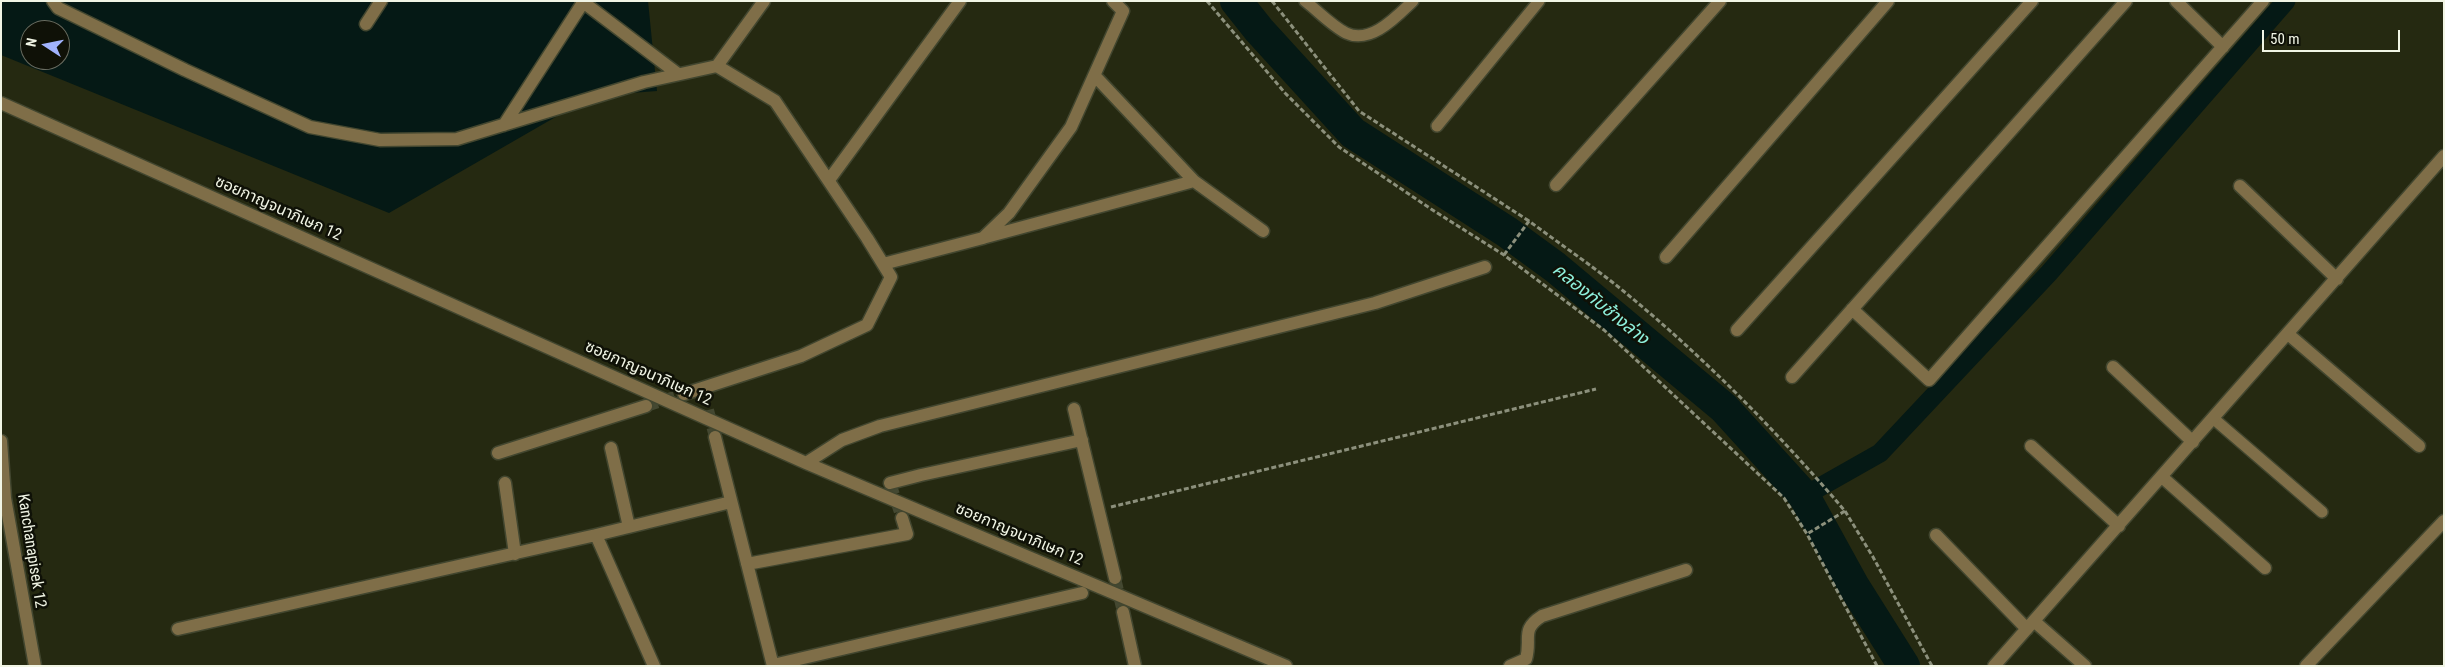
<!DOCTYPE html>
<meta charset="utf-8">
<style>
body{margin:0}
#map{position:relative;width:2445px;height:667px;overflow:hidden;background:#252911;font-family:"Roboto Condensed",sans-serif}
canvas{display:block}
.frame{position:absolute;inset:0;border:2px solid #f1f5e5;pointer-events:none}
.north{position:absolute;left:20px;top:20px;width:50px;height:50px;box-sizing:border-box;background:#0f1107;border:1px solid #696c60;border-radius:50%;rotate:281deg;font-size:14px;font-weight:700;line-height:20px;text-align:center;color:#f1f5e5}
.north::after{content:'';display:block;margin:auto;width:18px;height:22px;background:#a1b3fd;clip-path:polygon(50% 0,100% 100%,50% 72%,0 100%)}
.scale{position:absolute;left:2262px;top:30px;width:138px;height:22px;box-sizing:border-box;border:2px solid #f1f5e5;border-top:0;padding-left:6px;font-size:15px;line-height:18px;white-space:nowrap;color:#f1f5e5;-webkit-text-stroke:4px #0f1107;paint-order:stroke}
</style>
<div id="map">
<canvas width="2445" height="667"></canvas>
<div class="frame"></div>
<div class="north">N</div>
<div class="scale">50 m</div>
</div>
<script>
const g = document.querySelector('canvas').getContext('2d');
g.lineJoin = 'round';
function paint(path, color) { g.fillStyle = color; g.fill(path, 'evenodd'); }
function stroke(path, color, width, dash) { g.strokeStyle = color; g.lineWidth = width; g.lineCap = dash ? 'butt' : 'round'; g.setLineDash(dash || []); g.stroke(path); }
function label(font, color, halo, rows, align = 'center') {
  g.font = font + ' "Roboto Condensed","Noto Sans Thai",sans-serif'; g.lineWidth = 5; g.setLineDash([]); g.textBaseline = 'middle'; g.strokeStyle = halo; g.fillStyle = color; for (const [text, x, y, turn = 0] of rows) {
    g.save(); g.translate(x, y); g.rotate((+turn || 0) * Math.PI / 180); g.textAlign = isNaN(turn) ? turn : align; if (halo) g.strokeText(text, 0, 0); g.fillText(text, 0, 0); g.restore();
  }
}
paint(new Path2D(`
 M1,1H648L657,91L592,96L389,213L1,55ZM30,30H60V60H30Z`), '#051915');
stroke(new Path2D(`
 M1804,496L1880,453L2049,273L2286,1`), '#051915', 19);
stroke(new Path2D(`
 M1236,1L1259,30L1353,133L1507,232L1555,267L1724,408L1804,496L1853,585L1904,666`), '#051915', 32);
stroke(new Path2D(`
 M646,406L684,394
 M708,410L715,437
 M890,483L902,518
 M1115,578L1123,612`), '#444831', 12, [12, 6]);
const lane = new Path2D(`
 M1305,1C1318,11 1332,26 1346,33C1371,45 1397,16 1413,1
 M1437,126L1539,1
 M2214,419L2322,512`);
const street = new Path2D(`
 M53,1L58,8L185,70L310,127L380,140L457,139L644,82L717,66L775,101L867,238L891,277L867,325L801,356L684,394
 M2176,1L2223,47
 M583,2L678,74
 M366,24L381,1
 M717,66L764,1
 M1095,76L1194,181L1263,231
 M1,103L806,463L1286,666
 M504,125L584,1
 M829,180L960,1
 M1556,185L1720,1
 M2240,186L2337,279
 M986,237L1194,181
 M1666,257L1888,1
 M883,264L983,238L1009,213L1071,127L1123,11L1113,1
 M1852,309L1929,380L2263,1
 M1737,330L2032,1
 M2288,334L2419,446
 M2113,367L2193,442
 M1792,377L2126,1
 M1074,409L1115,578
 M715,437L773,666
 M1,441L5,498L35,666
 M2031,446L2119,526
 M611,448L629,527
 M498,453L646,406
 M806,463L842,440L880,426L1375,303L1485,267
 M2162,477L2265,568
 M505,483L515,554
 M890,483L921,475L1082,440
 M596,535L654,666
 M1936,535L2027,629
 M747,564L907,534L902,518
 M1123,612L1135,666
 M2035,622L2085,666
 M178,629L596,535L731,502
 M773,665L1082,593
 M1510,666L1526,659C1532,638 1520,630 1542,616L1686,570
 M1994,666L2444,156
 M2306,666L2444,521`);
stroke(lane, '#42462f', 14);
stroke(street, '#42462f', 15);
stroke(new Path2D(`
 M1207,1L1285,93L1339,147L1431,209L1504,255L1604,330L1784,498L1807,534L1877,666
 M1272,1L1359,111L1529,221
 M1504,255L1529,221C1564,247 1600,271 1633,299C1710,363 1780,435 1845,511L1807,534
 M1111,507L1596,389
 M1845,511L1873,557L1932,666`), '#8c907c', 3, [5, 2.5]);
stroke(lane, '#7f6e48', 11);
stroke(street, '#7f6e48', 12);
label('16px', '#f1f5e5', '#0f1107', [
 ["ซอยกาญจนาภิเษก 12",278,209,24],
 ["ซอยกาญจนาภิเษก 12",648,374,24],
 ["ซอยกาญจนาภิเษก 12",1019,535,23],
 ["Kanchanapisek 12",31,551,81]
]);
label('italic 18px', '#8ef0dc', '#0f1107', [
 ["คลองทับช้างล่าง",1600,305,39]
]);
</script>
